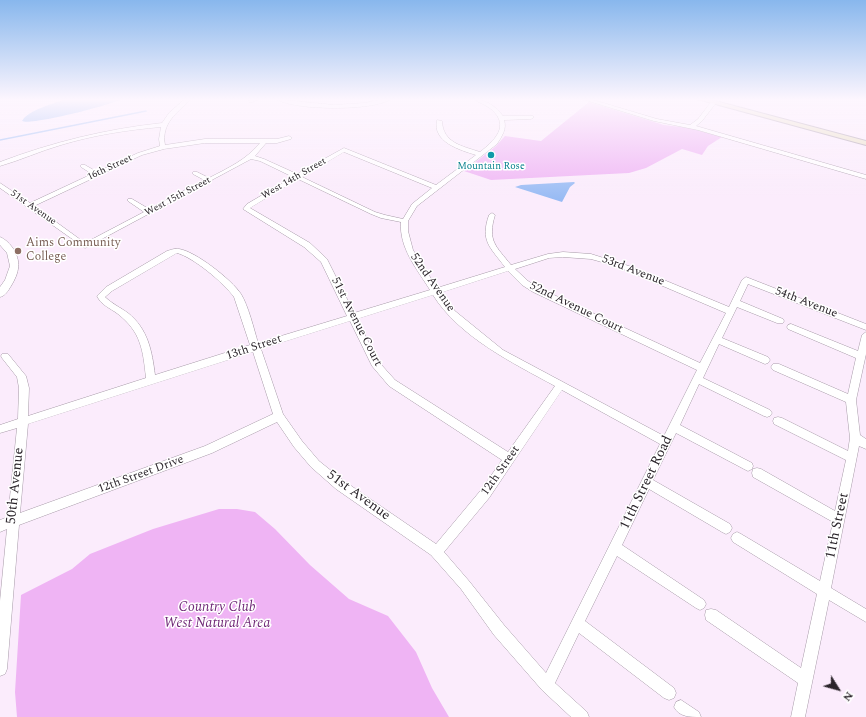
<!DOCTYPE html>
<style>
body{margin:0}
#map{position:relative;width:866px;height:717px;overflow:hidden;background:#fbecfc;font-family:Spectral,serif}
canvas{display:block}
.north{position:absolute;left:818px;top:669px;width:40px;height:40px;-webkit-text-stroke:3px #fff;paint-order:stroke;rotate:127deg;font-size:11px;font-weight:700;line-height:16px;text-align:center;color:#2a242a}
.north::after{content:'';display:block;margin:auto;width:14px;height:18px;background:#2a242a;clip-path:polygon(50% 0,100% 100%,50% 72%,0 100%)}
</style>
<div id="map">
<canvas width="866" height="717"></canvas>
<div class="north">N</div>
</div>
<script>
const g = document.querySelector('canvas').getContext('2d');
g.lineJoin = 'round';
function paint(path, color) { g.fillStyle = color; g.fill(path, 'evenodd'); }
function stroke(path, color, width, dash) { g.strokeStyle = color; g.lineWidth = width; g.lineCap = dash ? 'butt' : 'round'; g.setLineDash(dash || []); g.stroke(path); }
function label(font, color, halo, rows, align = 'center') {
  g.font = font + ' Spectral,serif'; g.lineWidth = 3; g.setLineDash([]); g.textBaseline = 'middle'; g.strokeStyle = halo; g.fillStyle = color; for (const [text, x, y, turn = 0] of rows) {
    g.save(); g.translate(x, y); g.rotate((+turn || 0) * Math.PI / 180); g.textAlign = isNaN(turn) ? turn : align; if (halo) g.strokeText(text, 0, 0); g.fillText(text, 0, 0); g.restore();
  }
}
paint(new Path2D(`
 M589,102L664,125L690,128L722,137L708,146L702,155L682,149L646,168L629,173L491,180L464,171L496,146L505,136L541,141Z
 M219,509H237L255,512L275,529L310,565L349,599L388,616L416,652L432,688L449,717H17L15,692L21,595L72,569L90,554L153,529Z`), '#efb4f4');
paint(new Path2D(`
 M67,99H122C111,105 30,126 22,121C28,110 55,103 67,99Z
 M574,182L575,183L570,187L562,202L515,187L521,185Z`), '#98bbf4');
stroke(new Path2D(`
 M0,140L146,111`), '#98bbf4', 1.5);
const minor = new Path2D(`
 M185,99H191C177,113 161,123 165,145L205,139H277L289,136L292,138L291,139L277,143H266L255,156L264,159L297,174L344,148L436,185L476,155C460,150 432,142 437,120L442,121C443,143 462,146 480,152C494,141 511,126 491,109C486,105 479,103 474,99C486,99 496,107 503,116H533V118L531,119L504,120C507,129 502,136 497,144L417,206L408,221V231L413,250L437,288L505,267C490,247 480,241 489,215L492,213L495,215C487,241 496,246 511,265L548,254L563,252L591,254L635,268L729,307L742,280L746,277L866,324V330L748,284L740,301L783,319L784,321L783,323H777L737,307L722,338L768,357L770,360L768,363L765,364L719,344L703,378L770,410L772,413L770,416L767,417L764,416L699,384L680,425L752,463L753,466L752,469L748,471L744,469L676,433L653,480L730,524L732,528L730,532L726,534L722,532L649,489L622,545L704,600L706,604L704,608L700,610L696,608L617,556L585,621L674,688L676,693L674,698L669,700L664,698L579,633L555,683L587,712L589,717H571L542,690L494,635L461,589L431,555L336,489L311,467L294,447L277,422L212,453L19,525L7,669L5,674L0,676V601L7,529L0,532V520L8,517L17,428L0,433V425L18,419L19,388L17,377L2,358L1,356L2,354H8L26,376L29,388L28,416L146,378C143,350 141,332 118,314C110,308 101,305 97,296L106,287L167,251C171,250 175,248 179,249C195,251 232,280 241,294C248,305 254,329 258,343L347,316L321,262L304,247L243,209L247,204L293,177L260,161L251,159L85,248L0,188V183L30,203L92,174L81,167V165H85L97,172L138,153L160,146L159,139L161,127C127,130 94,135 61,145C40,151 21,160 0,166V162C53,142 106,129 162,123L169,113ZM205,143H260C246,160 228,168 209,178L197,172H193V174L204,180L149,209L132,199H128V201L144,212L85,243L34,206L142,155L164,149ZM344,152L432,188L412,204L403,219L385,215L375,212L302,177ZM298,179L371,214L381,218L401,222C399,248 417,269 430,290L354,313L327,259L310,243L250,208ZM177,253C193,257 224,283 234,297L250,345L155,375C152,351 148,329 128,313C121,308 111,303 105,297L112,291ZM563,257L591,259L616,266L726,313L700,363L539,288L528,281L515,269L549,258ZM508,271L522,285L533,292L697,370L664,436L503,350L455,311L440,293ZM433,295C459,337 513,363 555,386L508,452L395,380L378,361L357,319ZM350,321L372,366L389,386L502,460L481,490L436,544L344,481L319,461L302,441L283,414L261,349ZM253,352L273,414L205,446L20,513L28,424ZM562,390L660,444L546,673L504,625L469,581L444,552L489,498Z
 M252,99H259L253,102H249V100Z
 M276,99L334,105L364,103L383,99H392C373,111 295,111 276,99Z
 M582,99H590L657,119L690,125L698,119L711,102H715L716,103L702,121L696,126L866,175V179L698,130L654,121Z
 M791,324L858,351L862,335L866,332V354L856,400L860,435L866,439V449L859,446L831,588L866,609V622L829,600L805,717H791L798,683L706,620L705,615L706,610L711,609L716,610L801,668L817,594L733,542L731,538L733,534L737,532L741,534L820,581L833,522L753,477L752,473L753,469L757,468L761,469L835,511L846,460L774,424L773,421L774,418L778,417L782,418L848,451L850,438L846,402L773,370L771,367L773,364H779L848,394L856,358L788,329L787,327L788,325Z
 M681,700L699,712L701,717C690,717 679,717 674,707L676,702Z`);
const tertiary = new Path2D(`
 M0,237C5,239 9,243 12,247C22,261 19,273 11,286C8,291 5,296 0,297V287L5,280L10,266L7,253L0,245Z`);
const secondary = new Path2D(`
 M697,99H708L866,141V145Z`);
stroke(minor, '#a79aa8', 1);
stroke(tertiary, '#a79aa8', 1);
stroke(secondary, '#a79aa8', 2);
paint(minor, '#fff');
paint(tertiary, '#fff');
paint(secondary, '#eae1c4');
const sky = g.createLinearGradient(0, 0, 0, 199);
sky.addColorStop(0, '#88b7ed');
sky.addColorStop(0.5, '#fdf6fe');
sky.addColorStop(1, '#fdf6fe00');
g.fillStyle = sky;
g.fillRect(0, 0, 866, 199);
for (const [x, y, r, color] of [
 [491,155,4,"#0f9aa8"],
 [18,251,4,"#8d6e63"]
]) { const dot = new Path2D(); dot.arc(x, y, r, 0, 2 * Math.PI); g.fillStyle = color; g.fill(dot); stroke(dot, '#fff', 1.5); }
label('10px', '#0d838f', '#fff', [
 ["Mountain Rose",491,167]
]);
label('10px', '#2a242a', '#fff', [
 ["16th Street",110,168,-25],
 ["West 14th Street",294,179,-30],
 ["West 15th Street",178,197,-28],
 ["51st Avenue",33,208,35]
]);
label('12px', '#785e54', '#fff', [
 ["Aims Community",26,244],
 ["College",26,258]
], 'left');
label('12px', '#2a242a', '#fff', [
 ["53rd Avenue",633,271,21],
 ["52nd Avenue",432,283,55],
 ["54th Avenue",806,303,21],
 ["52nd Avenue Court",576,308,26],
 ["51st Avenue Court",356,322,63],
 ["13th Street",254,348,-18],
 ["12th Street",501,471,-55],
 ["12th Street Drive",141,475,-20]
]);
label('14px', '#2a242a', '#fff', [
 ["11th Street Road",647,483,-64],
 ["50th Avenue",16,486,-84],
 ["51st Avenue",358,496,36],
 ["11th Street",838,526,-78]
]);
label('italic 14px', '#712a78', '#fff', [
 ["Country Club",217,608],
 ["West Natural Area",217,624]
]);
</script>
